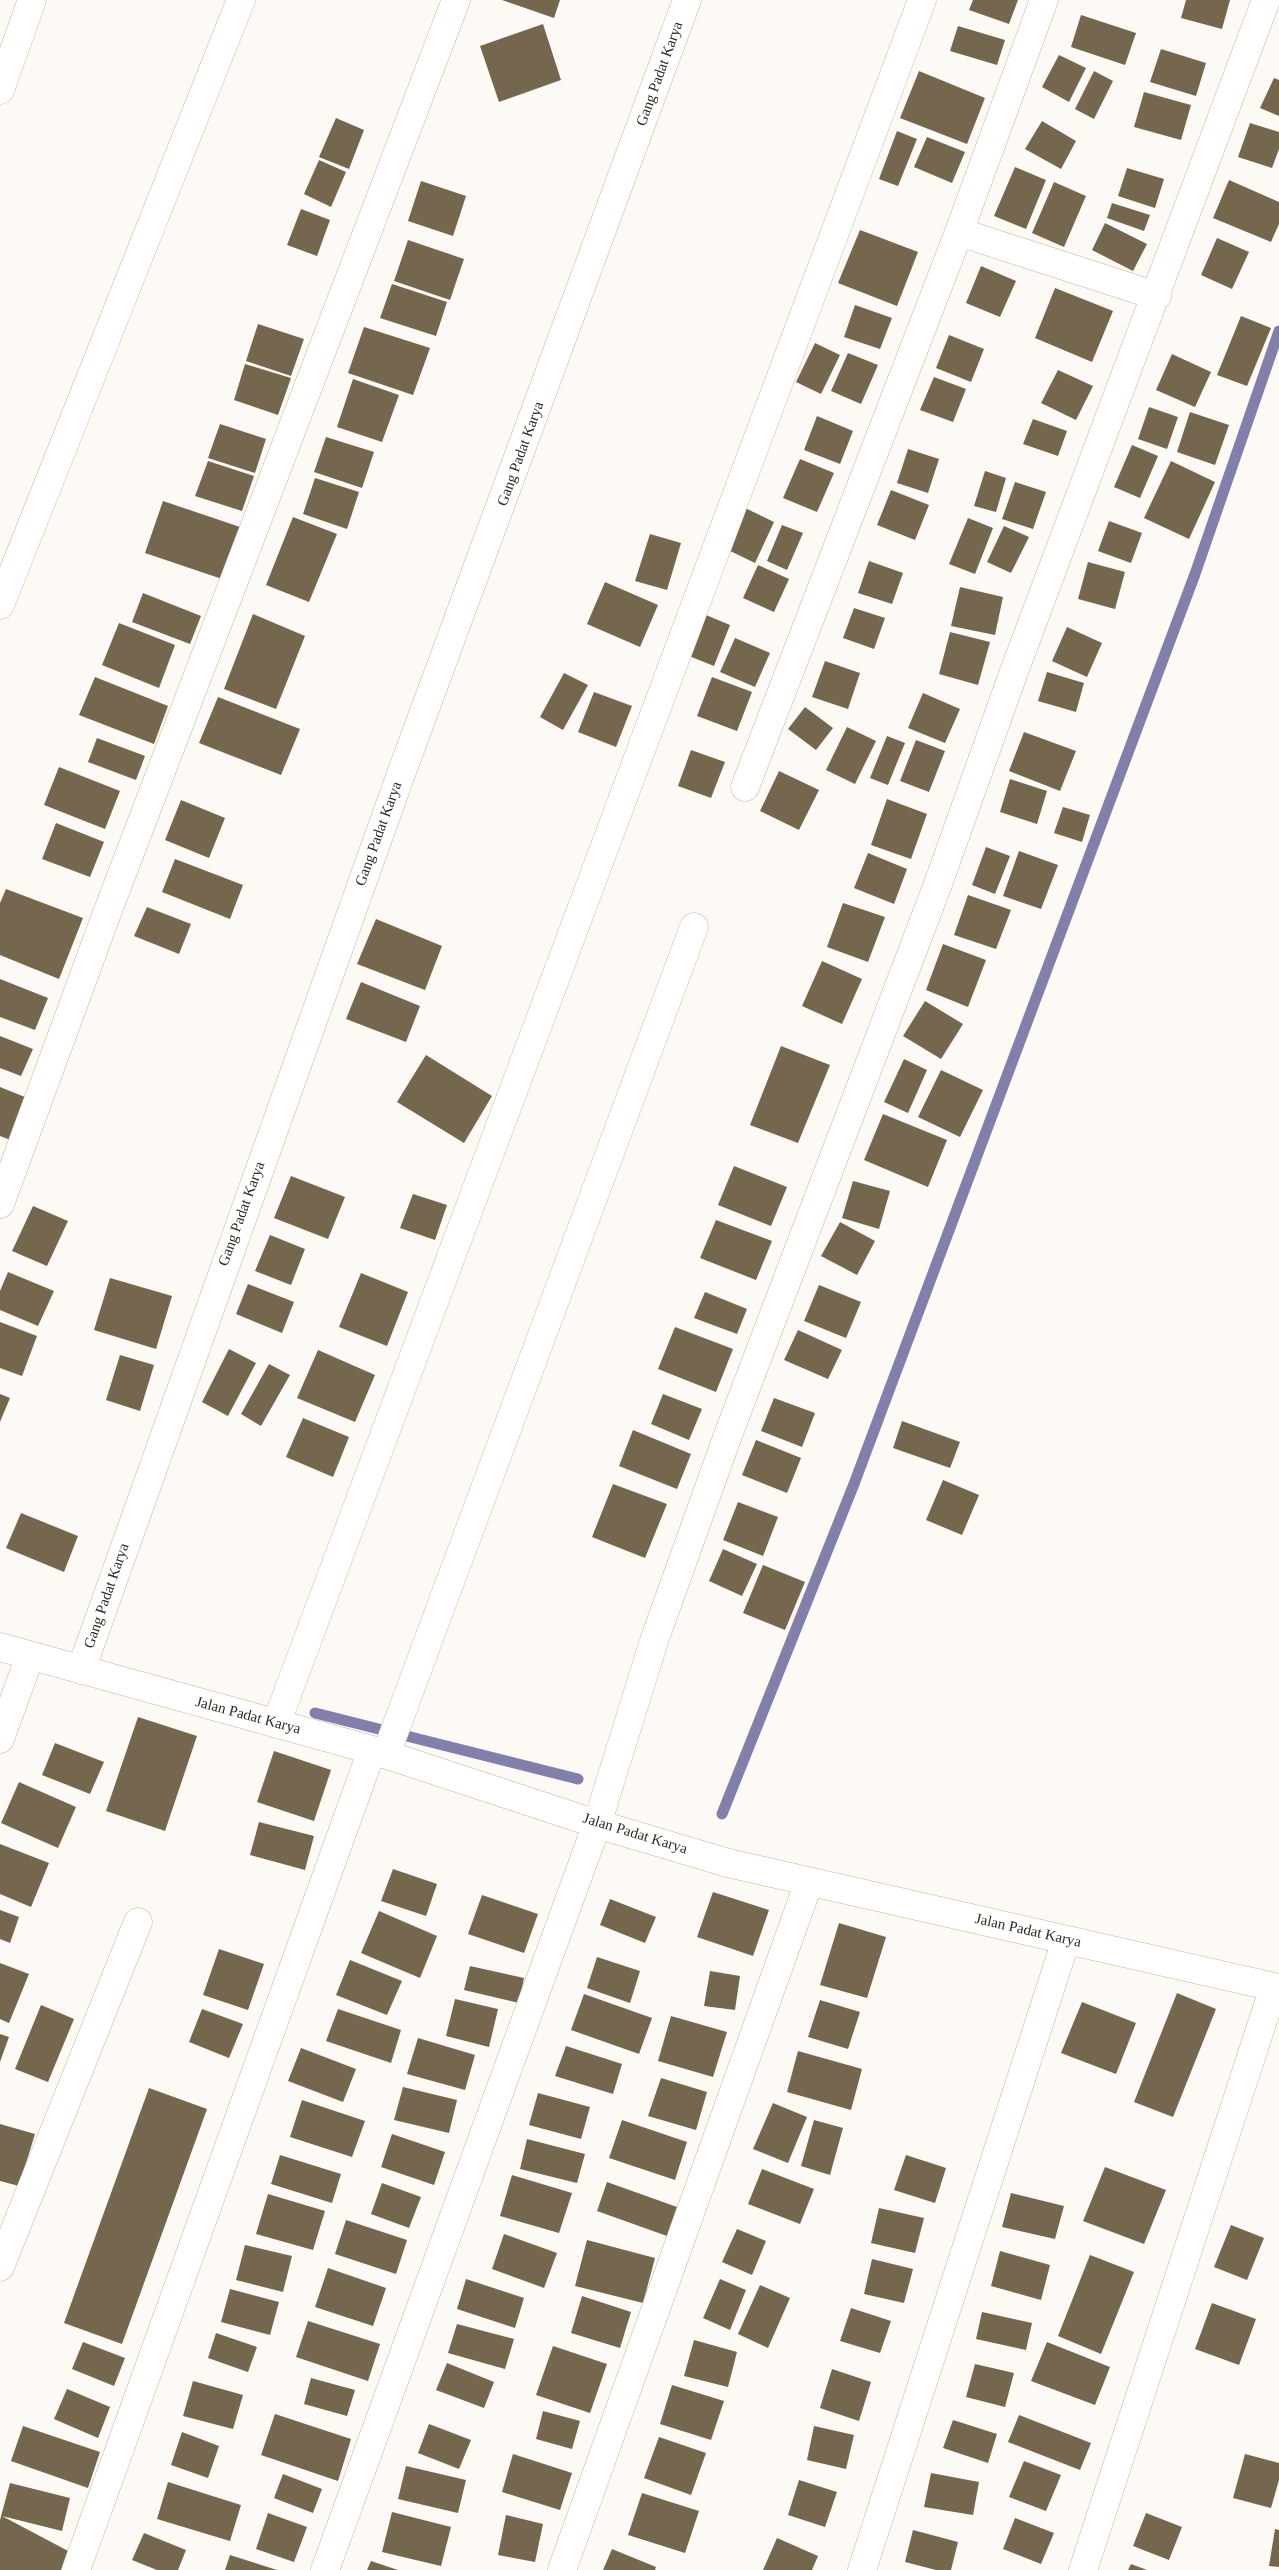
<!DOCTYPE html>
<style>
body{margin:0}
canvas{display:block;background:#fdf9f4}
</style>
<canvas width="1279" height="2570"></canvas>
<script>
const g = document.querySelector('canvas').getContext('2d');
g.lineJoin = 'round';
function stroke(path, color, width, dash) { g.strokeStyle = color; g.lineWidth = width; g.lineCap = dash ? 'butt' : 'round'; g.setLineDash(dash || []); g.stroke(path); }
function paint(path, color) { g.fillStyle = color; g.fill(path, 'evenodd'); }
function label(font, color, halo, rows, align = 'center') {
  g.font = font + ' "Times New Roman",serif'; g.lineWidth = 5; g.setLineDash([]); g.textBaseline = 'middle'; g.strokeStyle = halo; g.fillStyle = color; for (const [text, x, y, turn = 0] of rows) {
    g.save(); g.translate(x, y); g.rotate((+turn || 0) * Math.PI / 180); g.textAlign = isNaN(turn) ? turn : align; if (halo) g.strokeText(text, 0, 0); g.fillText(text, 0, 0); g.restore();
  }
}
stroke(new Path2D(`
 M315,1713L578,1779
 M722,1814L854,1484L1195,574L1279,331`), '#827fab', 11);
paint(new Path2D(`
 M502,0H560L554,18Z
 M973,0H1018L1009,24L969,10Z
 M1186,0H1230L1222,29L1181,18Z
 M1081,15L1136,33L1125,65L1071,47Z
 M543,24L561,80L499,102L480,46Z
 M958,26L1005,40L997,65L950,51Z
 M1161,49L1206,63L1196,96L1150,82Z
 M1059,55L1086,68L1069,102L1042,87Z
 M919,71L985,98L967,144L900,118Z
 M1094,71L1113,81L1094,119L1075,109Z
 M1274,78L1279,80V116L1260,108Z
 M1144,92L1191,105L1181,140L1134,127Z
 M336,118L364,130L349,169L319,157Z
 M1042,121L1076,141L1061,169L1025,149Z
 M1250,123L1279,132V149L1272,168L1238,157Z
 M897,131L917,139L898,186L879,179Z
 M927,137L965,152L952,183L914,167Z
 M319,160L346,172L331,207L304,194Z
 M1015,167L1046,180L1026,229L994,216Z
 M1127,168L1164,179L1155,208L1118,196Z
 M1229,180L1279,202V224L1271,242L1213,218Z
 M421,181L466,196L453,236L408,221Z
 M1054,182L1086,196L1064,247L1032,233Z
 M1112,203L1150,215L1144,231L1107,218Z
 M301,209L330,220L317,256L287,245Z
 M1105,223L1147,244L1133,271L1092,250Z
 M860,230L918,252L897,306L838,283Z
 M1217,238L1249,252L1232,289L1201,275Z
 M408,240L464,259L450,300L394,281Z
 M981,266L1016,281L1000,317L966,303Z
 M392,284L447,302L436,336L380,318Z
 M1055,288L1113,311L1092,362L1035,338Z
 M855,305L892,318L880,349L844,337Z
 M1241,316L1271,328L1247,386L1217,375Z
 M258,324L304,339L291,376L246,361Z
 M364,327L430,348L413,395L348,373Z
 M949,335L984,349L971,382L936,368Z
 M815,343L840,355L821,394L796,382Z
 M848,353L878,365L861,404L831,391Z
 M1172,354L1211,372L1195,407L1156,390Z
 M245,364L291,378L278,415L234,400Z
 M1058,370L1093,386L1076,420L1041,403Z
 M934,377L966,389L953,422L920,410Z
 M353,379L399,395L382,442L337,427Z
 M1149,407L1178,417L1167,449L1138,439Z
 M1190,412L1229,425L1215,465L1177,452Z
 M817,416L853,431L840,464L804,450Z
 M1033,419L1067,431L1058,456L1023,444Z
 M220,424L266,439L255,473L208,458Z
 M326,437L374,452L362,488L314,472Z
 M1132,445L1158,456L1140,498L1114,487Z
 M908,449L939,459L928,493L897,483Z
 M800,459L834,473L817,512L783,498Z
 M208,461L254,476L242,511L195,496Z
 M1171,461L1215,482L1189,539L1144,518Z
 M985,471L1006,478L996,512L974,506Z
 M315,478L359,492L347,529L303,514Z
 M1015,482L1046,492L1033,529L1002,519Z
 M891,490L929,505L915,540L877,525Z
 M163,501L246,529L228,581L145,553Z
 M741,506L774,522L755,563L722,547Z
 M293,517L337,534L309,602L266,585Z
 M968,518L993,528L975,574L949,564Z
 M1109,521L1142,533L1131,563L1098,551Z
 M782,525L803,533L787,570L767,561Z
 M1004,526L1029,537L1011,573L987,562Z
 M650,534L681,543L667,590L635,581Z
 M869,561L903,573L892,604L858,593Z
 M1088,562L1125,572L1115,609L1078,599Z
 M758,565L789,579L774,612L743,598Z
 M605,582L658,605L640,647L587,624Z
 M960,587L1003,597L995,635L951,626Z
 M143,593L201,616L190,644L132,622Z
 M854,608L885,618L874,649L843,638Z
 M253,614L305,636L276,709L224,689Z
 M706,615L730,625L714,666L689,656Z
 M119,623L175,645L159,688L102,665Z
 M1067,627L1102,643L1087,677L1052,661Z
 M950,632L990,642L978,685L939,674Z
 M735,638L770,653L755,687L720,672Z
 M825,661L860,673L848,709L812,697Z
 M1047,672L1084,683L1076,712L1038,701Z
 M564,673L588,685L563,730L540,717Z
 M95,677L168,706L154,744L79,715Z
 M712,677L752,692L737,731L697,716Z
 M594,692L632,706L616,747L578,732Z
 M923,693L960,709L945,743L908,728Z
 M218,697L300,729L281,775L199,743Z
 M805,707L833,728L816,750L788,729Z
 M847,727L876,741L855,784L826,770Z
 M1024,732L1076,751L1060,791L1009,771Z
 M887,736L905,743L888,785L870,778Z
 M97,738L145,756L136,780L88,762Z
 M916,740L945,751L929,792L900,781Z
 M691,750L725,762L711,798L678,786Z
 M59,767L120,791L105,829L44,805Z
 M779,771L819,790L799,830L760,811Z
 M1010,779L1047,791L1037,824L1000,812Z
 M887,799L927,814L911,859L871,845Z
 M181,800L225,818L209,858L165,840Z
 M1063,807L1090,815L1082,842L1054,833Z
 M56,823L104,842L90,877L42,859Z
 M986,847L1010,856L995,894L972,885Z
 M1019,851L1058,865L1041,909L1003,896Z
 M868,853L907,869L894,904L854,888Z
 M175,859L243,885L230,919L162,892Z
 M6,889L83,918L59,979L0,955V903Z
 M968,895L1011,910L996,949L954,935Z
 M843,903L885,917L868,962L827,947Z
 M147,907L191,924L179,954L134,936Z
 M376,919L442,946L425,990L357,964Z
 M943,944L986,960L968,1007L926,990Z
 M822,961L862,979L842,1024L802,1006Z
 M0,979L48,998L35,1030L0,1017Z
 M361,982L420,1006L406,1042L346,1019Z
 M925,1001L963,1024L941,1059L903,1036Z
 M0,1036L33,1049L21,1076L0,1068Z
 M781,1046L830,1065L798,1143L750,1125Z
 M426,1055L492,1096L464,1143L397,1102Z
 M904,1059L927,1070L908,1113L884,1102Z
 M941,1070L983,1090L960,1137L918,1117Z
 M0,1087L30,1099L13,1141L0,1136Z
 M883,1114L947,1140L928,1187L864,1160Z
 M734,1166L787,1187L771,1226L718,1205Z
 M291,1176L345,1197L328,1239L274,1218Z
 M853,1181L890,1191L879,1229L842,1218Z
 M413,1194L447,1205L435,1240L400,1228Z
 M33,1206L68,1221L47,1266L12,1251Z
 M716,1220L772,1241L756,1280L700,1258Z
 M840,1222L875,1241L857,1275L821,1256Z
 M270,1235L305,1249L291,1285L255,1271Z
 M8,1272L54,1291L38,1326L0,1310V1291Z
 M361,1273L408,1292L387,1346L339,1327Z
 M110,1278L172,1296L156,1349L94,1330Z
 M248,1284L294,1302L282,1333L236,1314Z
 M819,1285L861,1302L846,1338L804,1321Z
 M705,1292L747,1309L737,1334L694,1318Z
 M0,1322L37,1336L22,1376L0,1368Z
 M675,1327L733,1349L716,1392L658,1369Z
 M798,1330L842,1350L828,1379L784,1360Z
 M229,1349L256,1363L228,1416L202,1402Z
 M318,1350L375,1375L355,1422L297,1398Z
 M120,1355L154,1365L140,1411L106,1400Z
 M269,1364L290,1375L261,1426L241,1414Z
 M0,1394L10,1398L0,1422Z
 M663,1394L702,1409L689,1440L651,1424Z
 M774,1398L815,1413L802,1447L761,1431Z
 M303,1418L349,1437L333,1477L286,1457Z
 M902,1421L960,1442L950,1468L893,1448Z
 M633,1430L691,1454L677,1489L619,1466Z
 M756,1440L801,1458L787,1493L742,1475Z
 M943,1480L979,1495L962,1535L926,1520Z
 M613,1484L667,1504L645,1558L592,1537Z
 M738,1502L778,1517L763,1556L723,1540Z
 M21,1513L78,1536L64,1572L6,1548Z
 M723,1549L757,1564L742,1596L709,1581Z
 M763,1565L805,1582L785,1630L743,1613Z
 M138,1717L197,1736L165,1831L106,1811Z
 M55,1743L104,1762L90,1794L42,1775Z
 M274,1751L331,1770L314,1821L257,1802Z
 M19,1782L76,1807L58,1848L1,1823Z
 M259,1822L314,1836L305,1870L250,1855Z
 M0,1844L49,1863L31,1907L0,1894Z
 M393,1869L437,1884L426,1916L381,1901Z
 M713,1892L769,1910L753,1956L697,1937Z
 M482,1895L538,1914L524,1953L468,1934Z
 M610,1899L656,1917L645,1943L600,1925Z
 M0,1910L19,1917L10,1943L0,1939Z
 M379,1911L437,1936L420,1978L361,1953Z
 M839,1923L886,1937L867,1998L820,1985Z
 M219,1949L264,1964L248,2010L203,1995Z
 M597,1957L640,1971L630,2003L587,1988Z
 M350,1960L402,1981L387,2015L336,1995Z
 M0,1963L29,1974L9,2023L0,2019Z
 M470,1966L524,1978L519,2003L464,1990Z
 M710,1971L740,1976L735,2010L704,2006Z
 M1177,1993L1216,2009L1173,2117L1134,2102Z
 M584,1994L652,2018L639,2054L571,2030Z
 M455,1999L498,2009L489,2047L446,2036Z
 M820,2000L860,2012L848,2049L808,2037Z
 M1082,2002L1136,2023L1116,2074L1061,2053Z
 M41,2005L74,2019L48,2082L15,2069Z
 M202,2009L243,2024L229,2058L189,2042Z
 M338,2009L401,2030L391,2063L326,2041Z
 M671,2016L727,2032L713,2077L658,2061Z
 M0,2034L9,2037L0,2062Z
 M418,2038L475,2055L465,2090L407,2074Z
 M566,2046L622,2064L613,2094L555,2076Z
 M301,2048L356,2069L343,2102L288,2081Z
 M798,2051L862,2069L851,2110L787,2092Z
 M661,2078L707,2092L696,2130L648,2116Z
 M403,2087L457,2100L449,2133L394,2120Z
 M149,2088L207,2109L122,2344L64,2323Z
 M538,2093L590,2107L581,2139L529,2125Z
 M302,2100L365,2121L352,2157L290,2137Z
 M773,2103L807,2117L788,2163L753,2149Z
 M622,2120L687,2142L675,2180L609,2158Z
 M814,2120L843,2128L830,2175L801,2166Z
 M0,2124L35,2134L19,2186L0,2181Z
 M392,2134L445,2152L434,2185L381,2167Z
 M527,2139L585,2154L577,2183L520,2169Z
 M280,2155L341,2174L332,2203L271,2184Z
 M906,2155L946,2168L935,2203L894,2190Z
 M1105,2167L1166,2190L1144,2244L1083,2221Z
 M762,2169L814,2189L800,2224L748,2204Z
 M512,2175L572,2193L559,2233L500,2216Z
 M607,2182L677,2207L667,2236L597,2211Z
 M382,2183L421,2197L409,2228L371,2214Z
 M1011,2193L1064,2206L1055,2239L1002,2227Z
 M268,2194L325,2211L313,2250L256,2234Z
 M879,2208L924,2218L915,2253L871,2243Z
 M346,2220L407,2240L396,2274L335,2254Z
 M1231,2225L1264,2238L1247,2280L1214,2267Z
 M737,2229L766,2241L752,2275L722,2262Z
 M504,2234L557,2253L544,2288L492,2269Z
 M587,2240L655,2258L643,2303L575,2286Z
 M245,2245L292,2256L283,2292L236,2280Z
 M1000,2251L1050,2265L1041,2300L991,2286Z
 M1090,2255L1134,2272L1101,2354L1058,2336Z
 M872,2259L913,2269L904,2303L864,2294Z
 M328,2268L386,2288L373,2326L315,2307Z
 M466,2279L524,2298L515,2328L457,2309Z
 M720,2279L746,2290L730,2330L703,2318Z
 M760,2285L790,2298L768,2348L738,2334Z
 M230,2289L279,2302L270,2335L221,2322Z
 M582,2296L631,2312L620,2348L571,2333Z
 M1212,2303L1256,2319L1239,2365L1195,2349Z
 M851,2308L891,2321L880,2353L840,2341Z
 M982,2312L1032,2323L1026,2350L976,2339Z
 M308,2321L380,2344L368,2381L296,2357Z
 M457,2324L514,2339L505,2369L448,2353Z
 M216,2333L257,2347L248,2372L208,2358Z
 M694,2340L737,2352L728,2387L684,2376Z
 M83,2342L125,2358L114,2386L72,2369Z
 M1047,2342L1110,2367L1095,2405L1031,2381Z
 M553,2346L607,2364L590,2413L536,2395Z
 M447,2363L494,2382L484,2408L436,2390Z
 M975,2364L1014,2373L1005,2407L966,2397Z
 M832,2369L871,2382L859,2421L820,2408Z
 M311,2378L355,2390L347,2416L304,2404Z
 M193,2381L243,2395L233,2429L183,2416Z
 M672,2385L724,2401L711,2440L660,2424Z
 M67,2389L110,2407L98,2438L54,2419Z
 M543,2411L580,2421L572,2449L536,2439Z
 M275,2414L351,2439L338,2481L261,2455Z
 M1019,2415L1091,2443L1080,2470L1008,2442Z
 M953,2420L997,2434L988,2463L943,2448Z
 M429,2424L471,2440L459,2469L418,2453Z
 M23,2426L100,2452L88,2488L11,2461Z
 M814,2426L854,2435L846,2469L807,2460Z
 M182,2432L219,2446L208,2478L171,2465Z
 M659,2437L706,2453L691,2495L644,2478Z
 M513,2454L572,2473L560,2510L502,2492Z
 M1245,2454L1279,2463V2480L1271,2508L1233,2498Z
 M1024,2461L1061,2475L1046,2511L1009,2497Z
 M406,2466L466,2480L458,2513L398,2499Z
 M931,2473L979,2482L973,2515L924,2507Z
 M283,2474L322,2489L313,2513L274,2498Z
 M799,2480L837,2492L825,2527L788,2515Z
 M168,2482L241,2505L230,2541L157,2519Z
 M10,2483L70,2498L62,2531L2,2516L70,2552L61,2570H0V2520Z
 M642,2493L699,2511L685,2553L628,2535Z
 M392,2512L451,2527L441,2566L382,2552Z
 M268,2513L307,2527L294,2562L256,2549Z
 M1146,2513L1182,2527L1169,2560L1133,2546Z
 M506,2515L543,2524L535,2562L498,2555Z
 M1015,2518L1054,2533L1041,2564L1003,2549Z
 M1275,2529L1279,2530V2567L1269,2566Z
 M913,2530L958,2542L951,2570H936L905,2562Z
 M144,2533L186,2550L178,2570H157L132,2560Z
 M777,2538L818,2556L812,2570H763Z
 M612,2549L656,2567L655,2570H603Z
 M230,2555L277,2570H225Z
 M371,2561L398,2570H367Z
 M1131,2564L1147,2570H1128Z`), '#75664e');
const street = new Path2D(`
 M0,90L32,0
 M959,232L1157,296
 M0,605L241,0
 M745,787L959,232L1044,0
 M0,1204L107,913L456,0
 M0,1647L372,1750L597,1824L728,1863L1279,1988
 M81,1670L401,774L687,0
 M276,1724L922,0
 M0,1739L30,1656
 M386,1754L694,927
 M0,2267L138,1922
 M76,2570L372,1750
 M325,2570L597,1824L655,1638L728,1435L938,884L1012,677L1266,0
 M562,2570L809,1882
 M862,2570L1066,1940
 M1083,2570L1274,1987`);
stroke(street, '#c5b59b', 29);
stroke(street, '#fff', 28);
label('15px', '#302a20', '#fff', [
 ["Gang Padat Karya",660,74,-70],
 ["Gang Padat Karya",521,454,-70],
 ["Gang Padat Karya",379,834,-70],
 ["Gang Padat Karya",242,1214,-70],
 ["Gang Padat Karya",107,1596,-71],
 ["Jalan Padat Karya",248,1716,15],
 ["Jalan Padat Karya",635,1834,17],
 ["Jalan Padat Karya",1028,1931,13]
]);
</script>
